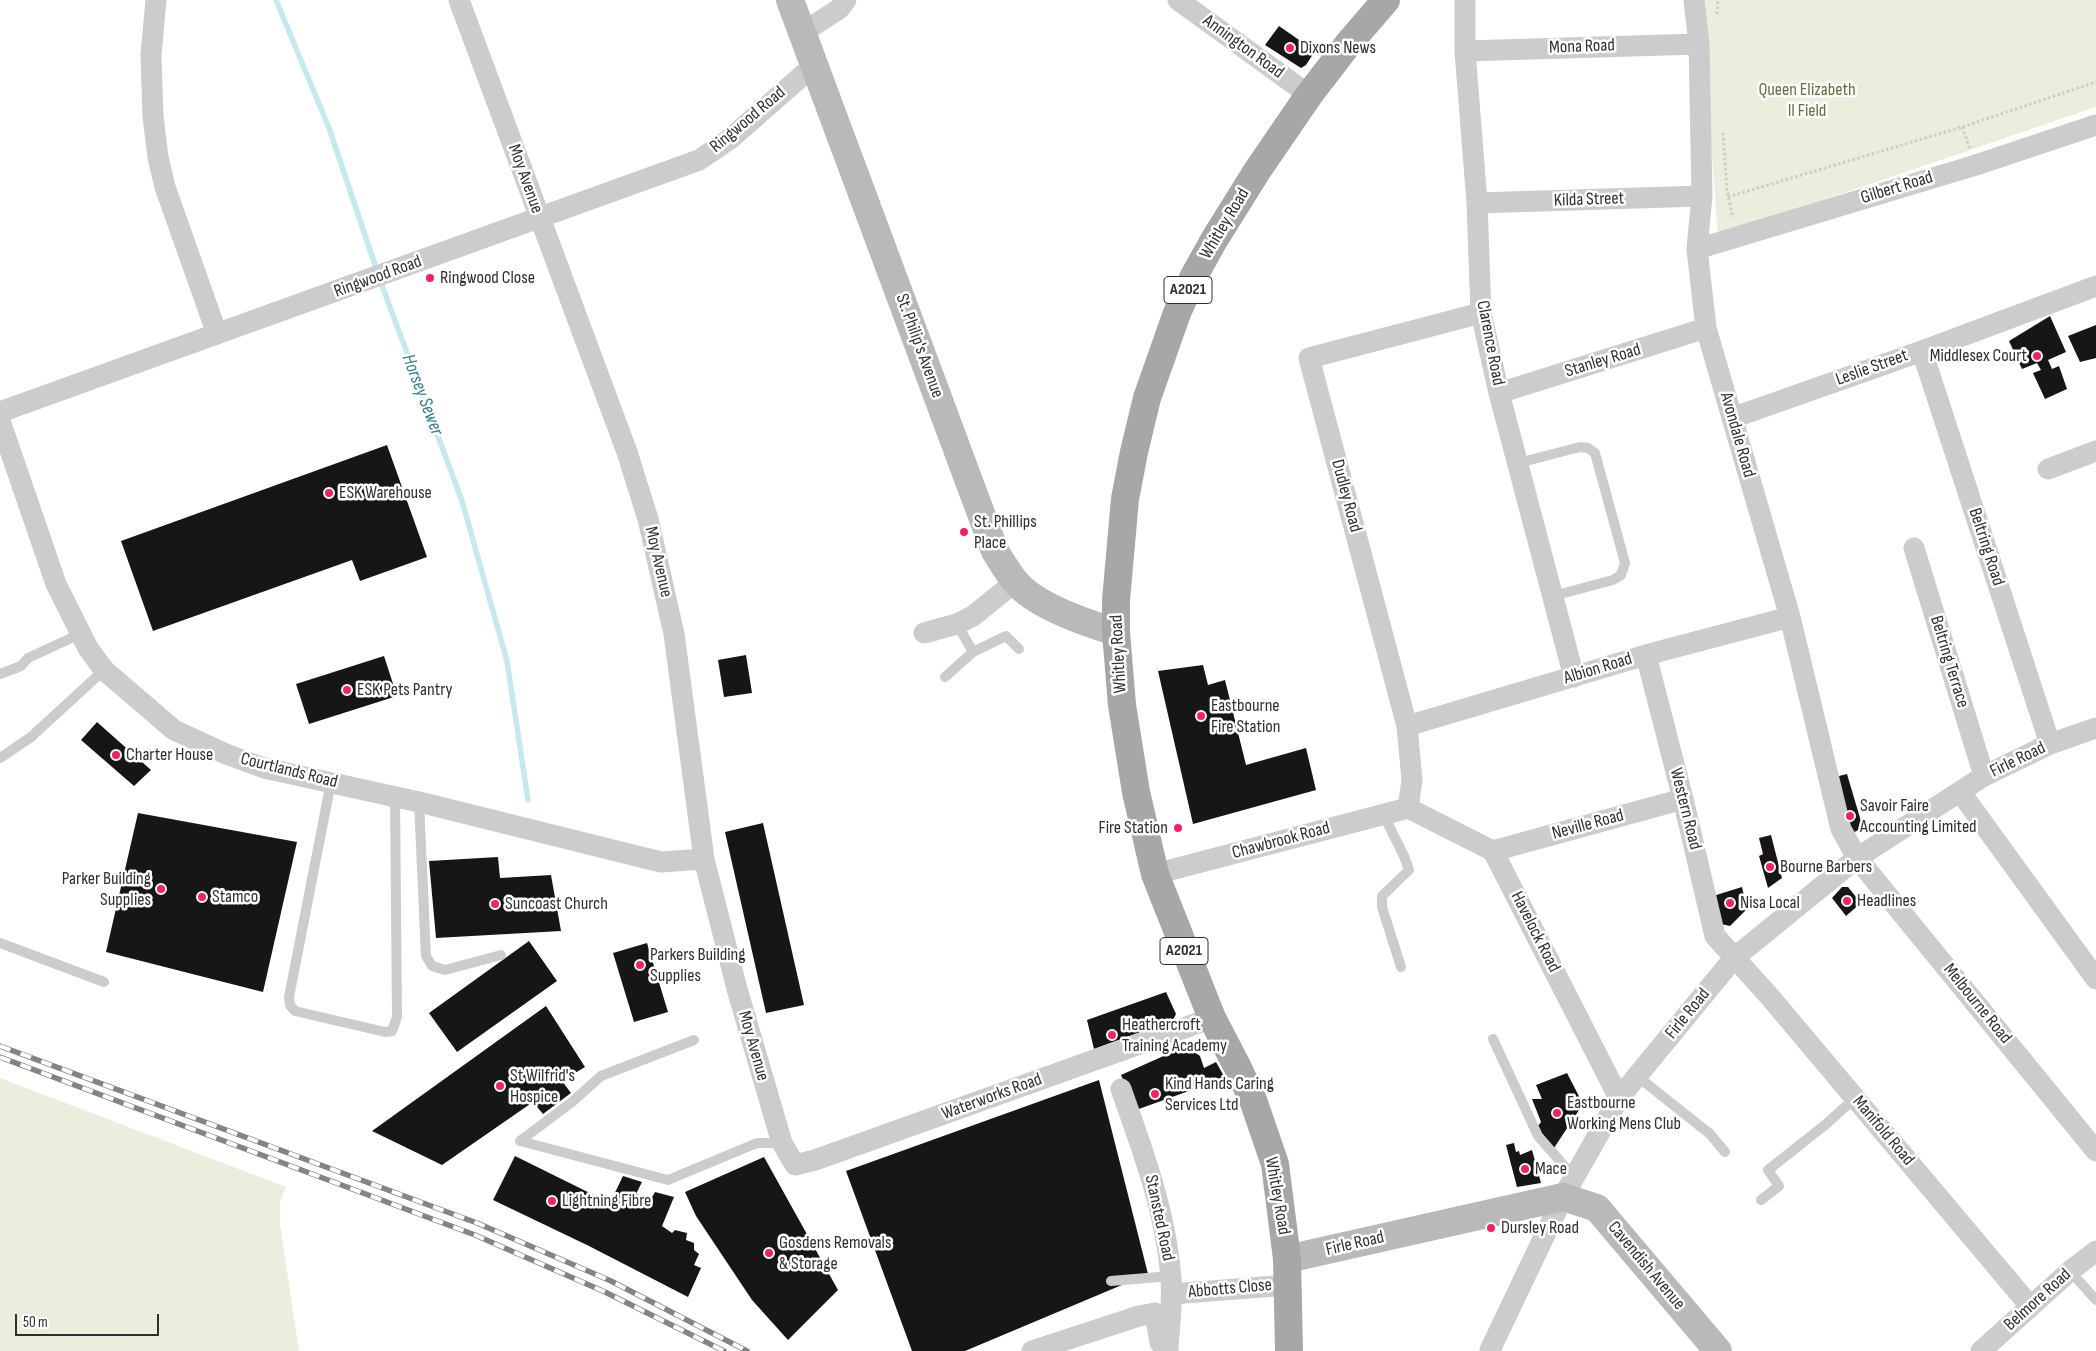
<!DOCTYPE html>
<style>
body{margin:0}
#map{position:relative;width:2096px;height:1351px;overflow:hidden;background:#fff;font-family:"Sofia Sans Condensed",sans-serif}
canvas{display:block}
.scale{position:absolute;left:15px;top:1314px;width:144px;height:22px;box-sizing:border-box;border:2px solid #2f2f2f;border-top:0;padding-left:6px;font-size:15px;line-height:18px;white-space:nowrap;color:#2f2f2f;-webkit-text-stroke:4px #fff;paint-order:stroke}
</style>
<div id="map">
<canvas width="2096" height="1351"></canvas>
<div class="scale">50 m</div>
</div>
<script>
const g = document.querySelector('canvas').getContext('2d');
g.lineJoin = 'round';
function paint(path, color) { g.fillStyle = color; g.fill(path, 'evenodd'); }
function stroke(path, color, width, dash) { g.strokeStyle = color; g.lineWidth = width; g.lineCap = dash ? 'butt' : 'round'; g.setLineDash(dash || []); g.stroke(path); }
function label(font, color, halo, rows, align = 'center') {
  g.font = font + ' "Sofia Sans Condensed",sans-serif'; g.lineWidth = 5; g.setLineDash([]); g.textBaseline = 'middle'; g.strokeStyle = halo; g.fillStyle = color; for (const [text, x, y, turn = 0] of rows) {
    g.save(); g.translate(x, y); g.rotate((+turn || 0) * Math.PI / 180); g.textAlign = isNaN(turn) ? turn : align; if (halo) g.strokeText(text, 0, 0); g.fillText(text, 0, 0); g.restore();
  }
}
paint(new Path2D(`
 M1700,0H2096V107L1718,236Z
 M0,1078L286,1187L280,1201V1225L299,1351H0Z`), '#eaeedc');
stroke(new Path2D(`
 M276,0L329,128L377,271
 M380,280L462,501L507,661L528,800`), '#c6e9ef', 5.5);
paint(new Path2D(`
 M1279,26L1315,51L1306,65L1301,68L1265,45Z
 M2050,316L2066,352L2048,360L2052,369L2059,366L2067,389L2045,399L2033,373L2041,370L2037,363L2022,369L2009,341Z
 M2096,325V358L2080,362L2068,336Z
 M387,445L427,557L360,581L352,560L153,631L121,541Z
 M746,655L752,693L724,697L718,660Z
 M384,656L397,696L309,724L296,684Z
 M1203,665L1208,685L1225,680L1246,765L1306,748L1316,790L1193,824L1158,671Z
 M97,722L151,770L134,786L81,740Z
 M1847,774L1863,828L1850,834L1835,777Z
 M138,813L297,842L263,992L106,952Z
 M763,823L804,1005L766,1013L725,832Z
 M1771,835L1782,878L1768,888L1759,856L1763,854L1759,838Z
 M498,857L500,878L551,875L561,931L436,938L429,861Z
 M1742,887L1747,909L1730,926L1717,923L1713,896Z
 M1842,887H1848L1861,903L1846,916L1832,898Z
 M529,941L557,981L457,1052L429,1013Z
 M647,943L668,1012L634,1022L613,953Z
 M1166,992L1176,1014L1173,1020L1094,1049L1087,1020Z
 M546,1006L585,1067L562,1081L571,1093L543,1114L533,1102L442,1165L372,1131Z
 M1186,1046L1200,1056L1204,1068L1216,1062L1225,1078L1136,1110L1121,1075Z
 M1567,1073L1583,1104L1554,1148L1547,1143L1538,1126L1541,1122L1532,1099H1542L1536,1085Z
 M1099,1080L1148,1274L965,1351H912L846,1171Z
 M1514,1143L1516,1152L1519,1151L1520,1155L1532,1150L1541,1183L1517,1187L1506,1145Z
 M515,1156L610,1203L623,1176L642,1182L636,1194L651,1199L655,1192L674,1197L662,1226L672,1233L675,1230L687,1233L686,1240L694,1243V1250L699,1254L694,1265L701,1268L688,1297L589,1246L493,1200Z
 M764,1157L838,1290L788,1340L752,1300L696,1216L685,1192Z`), '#161616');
stroke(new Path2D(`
 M1717,14L1718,0
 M1962,127L1970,148
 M1723,133L1727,191L1733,218
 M1728,197L1962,127L2096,82`), '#ccc', 3, [2.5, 2.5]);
stroke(new Path2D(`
 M1518,463L1580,447L1588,448L1595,453L1625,563L1621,575L1613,580L1553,596
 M957,624L973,652L1006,636L1019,649
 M0,674L21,666L28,658L80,634
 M945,677L973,652
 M0,758L31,737L104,670
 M331,782L289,997L290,1005L295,1011L385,1032L392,1031L397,1017L395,796
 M419,802L426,956L432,966L445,970L501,955
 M1383,814L1404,856L1409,870L1382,896V907L1401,967
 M0,943L104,982
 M1493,1039L1538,1136L1574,1177
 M694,1040L601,1076L572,1102L520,1141L668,1180L757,1143H782
 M1637,1076L1710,1134L1725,1152
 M1761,1200L1779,1186L1768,1170L1825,1125L1855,1098
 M2070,1271L2096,1300
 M1111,1281L1171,1276`), '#ccc', 10);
stroke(new Path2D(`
 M156,0L151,55L153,117L158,157L165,187L217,334
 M459,0L627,452L648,519L674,634L704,859L737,989L782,1143L795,1165L815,1160L1212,1018
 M1178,0L1309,95
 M1465,0V51L1477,203L1481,313L1499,393L1574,677
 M1694,0L1699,44L1702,196L1697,249L1706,328L1790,617L1841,829L1857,858L2096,1151
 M802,33L839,9L846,0
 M1465,51L1699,44
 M1477,203L1702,196
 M1697,249L1976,165L2096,125
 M1922,351L2050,744
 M1499,393L1706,328
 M0,412L699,160L730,139L804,74L817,69
 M1732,418L1922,351L2096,286
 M0,421L56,584L88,648L104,670L174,730L226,754L264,768L419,802L661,862L704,859
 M2048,469L2096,451
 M1914,548L1984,776
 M924,633L957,624L973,616L1015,582
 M1646,655L1683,799L1715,936L1770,997L2030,1306
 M1407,726L1646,655L1790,617
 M1961,793L2096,979
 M1408,808L1412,780L1407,726L1309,358L1481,313
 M1408,808L1493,851L1619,1098
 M1493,851L1683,799
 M1155,874L1408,808
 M1121,1089C1143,1151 1166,1212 1171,1278C1173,1302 1169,1327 1168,1351
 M1172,1294L1288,1285
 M1032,1351L1139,1316L1155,1313L1160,1343
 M1490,1351V1350L1563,1197L1619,1098L1734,958L1857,858L1984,776L2050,744L2096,728
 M1981,1351L2070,1271L2096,1251`), '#ccc', 21);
stroke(new Path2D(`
 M790,0L995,551C1001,561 1007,571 1014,580C1033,605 1086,623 1116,632
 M1287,1259L1563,1197L1597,1208L1718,1351`), '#b9b9b9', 28);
stroke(new Path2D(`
 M1289,1351L1287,1259L1275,1164L1253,1100L1237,1066L1212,1018L1155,874L1136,792L1122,705L1116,632V600L1125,499L1134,452L1147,398L1177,313L1194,276L1214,240L1257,171L1309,95L1349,43L1386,0`), '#a7a7a7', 28);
const rail = new Path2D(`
 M0,1046L477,1223L611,1281L747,1351
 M0,1057L475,1235L605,1292L724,1351`);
stroke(rail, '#848484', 5.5);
stroke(rail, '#fff', 4, [11]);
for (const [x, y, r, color] of [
 [1290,48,5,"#f62164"],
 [430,278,5,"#f62164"],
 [2037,356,5,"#f62164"],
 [329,493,5,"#f62164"],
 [964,532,5,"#f62164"],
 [347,690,5,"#f62164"],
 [1201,716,5,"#f62164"],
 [116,755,5,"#f62164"],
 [1850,816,5,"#f62164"],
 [1178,828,5,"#f62164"],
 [1770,867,5,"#f62164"],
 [161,889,5,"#f62164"],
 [202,897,5,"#f62164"],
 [1847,901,5,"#f62164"],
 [1730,903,5,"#f62164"],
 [495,904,5,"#f62164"],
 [640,965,5,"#f62164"],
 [1112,1035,5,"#f62164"],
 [500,1086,5,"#f62164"],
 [1155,1094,5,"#f62164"],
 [1557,1113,5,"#f62164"],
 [1525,1169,5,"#f62164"],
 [552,1201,5,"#f62164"],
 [1491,1228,5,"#f62164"],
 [769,1253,5,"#f62164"]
]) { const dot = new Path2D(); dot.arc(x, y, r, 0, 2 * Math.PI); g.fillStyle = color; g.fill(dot); stroke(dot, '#fff', 2); }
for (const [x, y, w] of [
 [1188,290,48],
 [1184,951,48]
]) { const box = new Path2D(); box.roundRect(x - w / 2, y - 13.5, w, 27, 4); g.fillStyle = '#fff'; g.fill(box); stroke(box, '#2f2f2f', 1); }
label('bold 16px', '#2f2f2f', null, [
 ["A2021",1188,290],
 ["A2021",1184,951]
]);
label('18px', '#2f2f2f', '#fff', [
 ["Annington Road",1243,47,36],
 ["Mona Road",1582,47,-2],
 ["Ringwood Road",748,120,-40],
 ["Moy Avenue",525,179,70],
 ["Gilbert Road",1897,188,-17],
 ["Kilda Street",1589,200,-2],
 ["Whitley Road",1225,224,-59],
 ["Ringwood Road",378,277,-20],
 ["Clarence Road",1490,343,79],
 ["St. Philip's Avenue",919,346,70],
 ["Stanley Road",1603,361,-17],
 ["Leslie Street",1872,368,-20],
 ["Avondale Road",1737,435,74],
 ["Dudley Road",1346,496,75],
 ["Beltring Road",1986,547,72],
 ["Moy Avenue",658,562,77],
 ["Whitley Road",1119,654,-93],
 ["Beltring Terrace",1949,662,73],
 ["Albion Road",1598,669,-17],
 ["Firle Road",2018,760,-26],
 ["Courtlands Road",289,771,14],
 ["Western Road",1685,809,76],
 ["Neville Road",1588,825,-15],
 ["Chawbrook Road",1281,841,-15],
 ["Havelock Road",1535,932,63],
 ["Melbourne Road",1977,1004,51],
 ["Firle Road",1688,1014,-51],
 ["Moy Avenue",753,1046,74],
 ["Waterworks Road",992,1097,-20],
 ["Manifold Road",1883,1131,50],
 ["Whitley Road",1277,1196,80],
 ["Stansted Road",1159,1218,78],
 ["Firle Road",1355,1244,-13],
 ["Cavendish Avenue",1646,1266,50],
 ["Abbotts Close",1230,1289,-5],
 ["Belmore Road",2038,1300,-42]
]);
label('18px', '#2f2f2f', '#fff', [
 ["Dixons News",1300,48],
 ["Ringwood Close",440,278],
 ["Middlesex Court",2027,356,"right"],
 ["ESK Warehouse",339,493],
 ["St. Phillips",974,522],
 ["Place",974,543],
 ["ESK Pets Pantry",357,690],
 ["Eastbourne",1211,706],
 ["Fire Station",1211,727],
 ["Charter House",126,755],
 ["Savoir Faire",1860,806],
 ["Accounting Limited",1860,827],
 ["Fire Station",1168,828,"right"],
 ["Bourne Barbers",1780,867],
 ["Parker Building",151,879,"right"],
 ["Supplies",151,900,"right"],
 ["Stamco",212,897],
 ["Headlines",1857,901],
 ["Nisa Local",1740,903],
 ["Suncoast Church",505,904],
 ["Parkers Building",650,955],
 ["Supplies",650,976],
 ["Heathercroft",1122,1025],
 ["Training Academy",1122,1046],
 ["St Wilfrid's",510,1076],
 ["Hospice",510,1097],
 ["Kind Hands Caring",1165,1084],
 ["Services Ltd",1165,1105],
 ["Eastbourne",1567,1103],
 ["Working Mens Club",1567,1124],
 ["Mace",1535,1169],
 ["Lightning Fibre",562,1201],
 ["Dursley Road",1501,1228],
 ["Gosdens Removals",779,1243],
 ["& Storage",779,1264]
], 'left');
label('18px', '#5f7038', '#fff', [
 ["Queen Elizabeth",1807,90],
 ["II Field",1807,111]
]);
label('italic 19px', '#317f8c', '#fff', [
 ["Horsey Sewer",422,395,69]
]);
</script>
